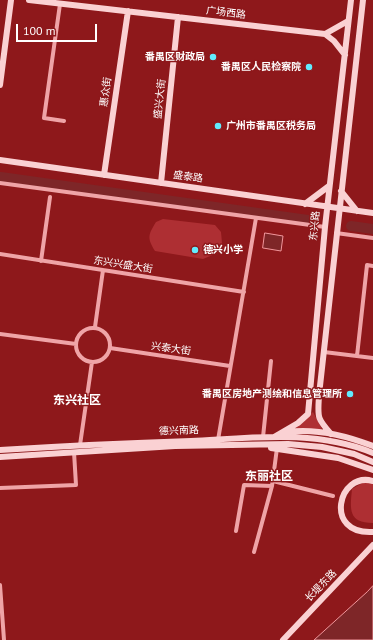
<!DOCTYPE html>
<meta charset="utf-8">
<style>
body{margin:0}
#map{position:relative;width:373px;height:640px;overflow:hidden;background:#8e181b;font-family:"PT Sans",sans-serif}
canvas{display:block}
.scale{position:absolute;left:16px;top:24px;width:81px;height:18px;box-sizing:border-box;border:2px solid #fff;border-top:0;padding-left:5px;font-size:12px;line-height:14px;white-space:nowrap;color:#fff;-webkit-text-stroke:3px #8e181b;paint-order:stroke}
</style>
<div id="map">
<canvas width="373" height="640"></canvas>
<div class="scale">100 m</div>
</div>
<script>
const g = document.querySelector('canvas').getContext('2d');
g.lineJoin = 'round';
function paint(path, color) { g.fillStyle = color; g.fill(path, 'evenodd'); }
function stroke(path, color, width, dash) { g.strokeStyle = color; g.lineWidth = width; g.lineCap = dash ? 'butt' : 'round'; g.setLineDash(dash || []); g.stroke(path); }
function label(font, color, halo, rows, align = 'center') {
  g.font = font + ' "PT Sans","Noto Sans SC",sans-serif'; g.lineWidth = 3; g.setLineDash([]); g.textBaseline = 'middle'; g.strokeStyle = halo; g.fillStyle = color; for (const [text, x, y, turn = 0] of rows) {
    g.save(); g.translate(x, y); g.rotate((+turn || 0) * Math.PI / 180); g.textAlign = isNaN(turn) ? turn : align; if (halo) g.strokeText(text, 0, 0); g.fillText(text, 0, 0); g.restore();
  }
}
paint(new Path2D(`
 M163,219L215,225L221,232L222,243L220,252L203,259L155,251C147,238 148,235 156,222Z
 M313,412L323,431L293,429Z
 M364,482L373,483V523C348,523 350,509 352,489Z`), '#ae2f33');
const water = new Path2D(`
 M265,233L283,236L281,251L263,248Z
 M373,586V640H314L367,592Z`);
paint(water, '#7e2628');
stroke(water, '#f1979c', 1);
stroke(new Path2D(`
 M1,177L308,220
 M351,226L373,229`), '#7e2628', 10);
stroke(new Path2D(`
 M60,4L44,118L64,121
 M0,183L325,227
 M336,233L373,238
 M0,254L244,292
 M41,261L50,197
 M95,327L103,270
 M76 345a17 17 0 1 1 34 0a17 17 0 1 1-34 0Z
 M0,334L76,344
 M110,348L230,366
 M324,352L373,358
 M357,356L367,265L373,266
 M263,437L271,361
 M218,440L256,218
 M80,445L92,362
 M273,481L333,496
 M0,488L76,485L74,452
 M236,531L244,485L272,486
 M254,552L272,486L277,448
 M0,585L4,640`), '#efa4a7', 4);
stroke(new Path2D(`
 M29,0L325,34L334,41L345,55
 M325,34L348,21
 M0,85L11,0
 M0,160L373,213
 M104,175L128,11
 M161,183L178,17
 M341,191L357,211
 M305,204L329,186
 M286,432C315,428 345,435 373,446
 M331,434C316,417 318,417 319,395L363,0
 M274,437L298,423L308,414L325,227L351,0
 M271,448L338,458L373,470
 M0,450C64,446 127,443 191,441C251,438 315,429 373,453
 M0,457L175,446L288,444L322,447L354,454L373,462
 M373,481C338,471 323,535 373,532
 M283,640L373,545`), '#fad1d3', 6);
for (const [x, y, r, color] of [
 [213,57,4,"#62ecff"],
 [309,67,4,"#62ecff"],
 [218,126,4,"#62ecff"],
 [195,250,4,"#62ecff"],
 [350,394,4,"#62ecff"]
]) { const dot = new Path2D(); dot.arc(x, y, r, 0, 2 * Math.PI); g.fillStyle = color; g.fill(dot); stroke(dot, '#8e181b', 1.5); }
label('10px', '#fff', '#8e181b', [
 ["广场西路",226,13,7],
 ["惠众街",106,92,-82],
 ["盛兴大街",160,99,-84],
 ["盛泰路",188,177,8],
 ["东兴路",315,226,-84],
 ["东兴兴盛大街",123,265,9],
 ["兴泰大街",171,349,8],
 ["德兴南路",179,431,-2],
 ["长堤东路",321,586,-46]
]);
label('bold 10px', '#fff', '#8e181b', [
 ["番禺区财政局",205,57],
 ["番禺区人民检察院",301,67],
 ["广州市番禺区税务局",226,126,"left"],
 ["德兴小学",203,250,"left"],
 ["番禺区房地产测绘和信息管理所",342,394]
], 'right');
label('bold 12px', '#fff', '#8e181b', [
 ["东兴社区",77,401],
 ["东丽社区",269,477]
]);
</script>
